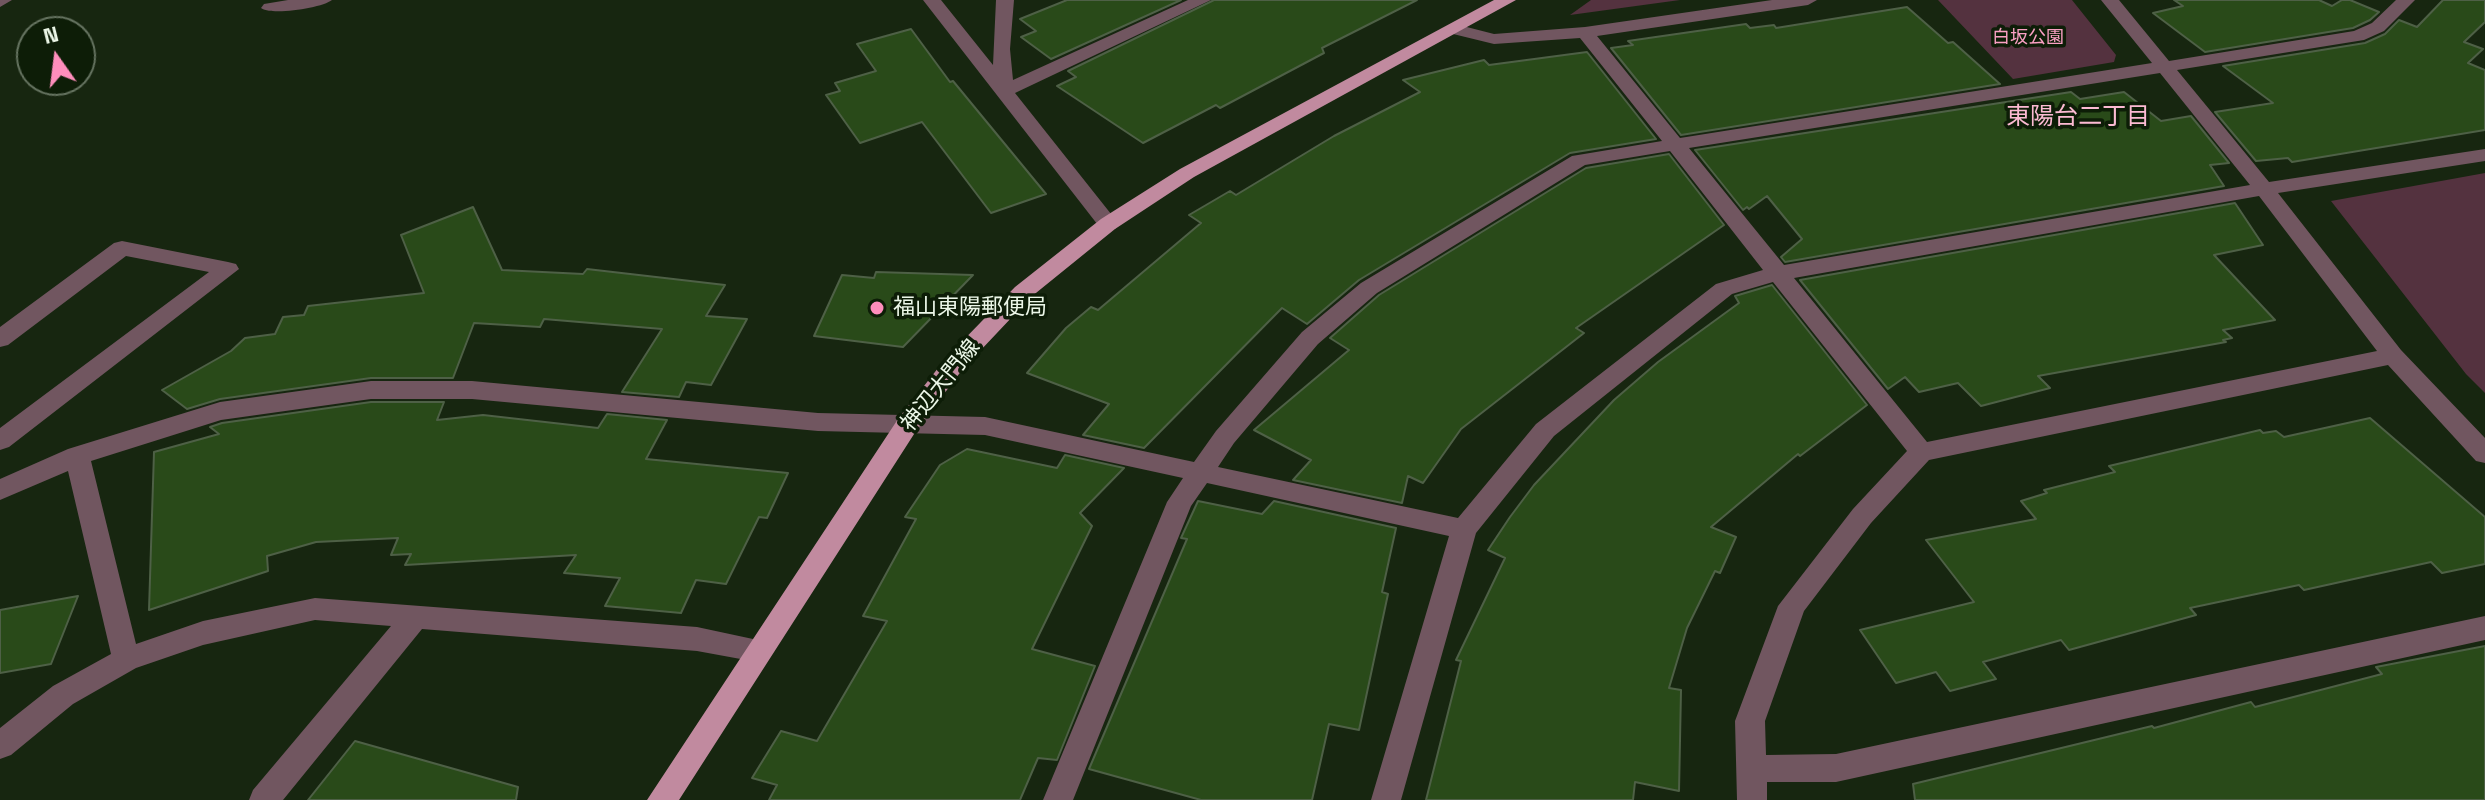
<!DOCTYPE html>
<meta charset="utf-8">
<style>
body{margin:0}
#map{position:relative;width:2485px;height:800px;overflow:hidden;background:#172610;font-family:"Space Grotesk",sans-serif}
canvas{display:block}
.north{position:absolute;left:16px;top:16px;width:80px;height:80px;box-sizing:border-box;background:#0d1d07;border:2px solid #667461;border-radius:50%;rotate:346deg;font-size:22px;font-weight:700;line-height:32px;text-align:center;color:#ecf7e8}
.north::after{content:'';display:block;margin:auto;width:28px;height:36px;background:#fe8ebc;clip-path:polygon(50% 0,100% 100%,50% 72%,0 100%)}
</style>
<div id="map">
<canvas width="2485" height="800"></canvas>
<div class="north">N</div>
</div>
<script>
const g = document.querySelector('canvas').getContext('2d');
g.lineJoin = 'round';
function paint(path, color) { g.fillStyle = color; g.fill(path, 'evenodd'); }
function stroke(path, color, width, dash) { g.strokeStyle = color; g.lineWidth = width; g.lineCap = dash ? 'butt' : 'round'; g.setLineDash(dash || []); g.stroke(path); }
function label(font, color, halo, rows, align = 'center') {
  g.font = font + ' "Space Grotesk","Noto Sans JP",sans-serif'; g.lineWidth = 7; g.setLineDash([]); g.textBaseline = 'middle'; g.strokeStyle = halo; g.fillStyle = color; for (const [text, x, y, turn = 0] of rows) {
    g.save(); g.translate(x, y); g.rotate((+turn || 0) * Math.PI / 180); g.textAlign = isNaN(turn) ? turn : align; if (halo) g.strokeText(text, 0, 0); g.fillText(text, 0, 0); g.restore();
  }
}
paint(new Path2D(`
 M1591,0H1680L1570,15Z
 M1938,0H2072L2116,55L2114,62L2013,79Z
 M2485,173V393L2466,374L2331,201Z`), '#54323f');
const building = new Path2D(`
 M1067,0H1181L1051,59L1021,37L1036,31L1020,19Z
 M1214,0H1417L1322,48L1324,53L1220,108L1216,105L1143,143L1057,86L1076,77L1068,71Z
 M2174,0H2319L2332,6L2342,0H2350L2379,12L2370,20L2353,28L2205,52L2153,13L2183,6Z
 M2443,0H2485V22L2464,42L2483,49L2468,63L2485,70V130L2292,162L2288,158L2256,161L2215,112L2273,103L2223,66L2365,43L2385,34L2399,20L2417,27Z
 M1907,7L1948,43L1953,42L2000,84L1681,135L1611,48L1633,45L1628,41L1746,24L1750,28L1774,25L1776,28Z
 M911,29L950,82L953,81L1046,194L991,213L922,122L860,143L826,95L840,91L835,83L876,71L857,44Z
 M1587,52L1656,139L1570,153L1359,280L1307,324L1282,308L1144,448L1083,435L1109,404L1027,373L1066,328L1091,307L1098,310L1201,223L1189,215L1230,191L1236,195L1334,136L1420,92L1403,80L1484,60L1489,65Z
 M2071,92L2080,99L2124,92L2161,121L2191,116L2229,163L2210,165L2224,186L1785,262L1781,257L1802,239L1767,196L1749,209L1747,207L1743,210L1695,150Z
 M1669,154L1724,225L1576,328L1584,333L1461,429L1423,483L1408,476L1402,503L1293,480L1311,460L1254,430L1349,350L1330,338L1379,295L1586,168Z
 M2235,203L2263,245L2214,255L2275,320L2223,330L2232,338L2223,340L2226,342L2038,376L2050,388L1981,406L1958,383L1919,392L1905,377L1888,389L1800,280Z
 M473,207L502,270L583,274L587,269L725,285L706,316L747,319L711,385L686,382L679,397L622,392L662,329L544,319L540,327L474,323L453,378H371L220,399L187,409L162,390L231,351L245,338L275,334L283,317L304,315L308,306L424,293L401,235Z
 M876,272L973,275L903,347L814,336L842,275L874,278Z
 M1772,285L1867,405L1800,456L1798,454L1711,527L1736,537L1720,573L1715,571L1687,628L1669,688L1681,690L1679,791L1635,782L1633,800H1426L1461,661L1456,660L1505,558L1488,550L1510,517L1534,485L1614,400L1658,362L1739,303L1735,296Z
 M371,402H444L437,420L483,415L598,428L607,414L667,420L646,459L788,473L767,518L759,517L726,584L696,580L681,613L605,606L620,578L564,573L576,555L405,565L411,554L391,555L398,538L316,542L267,556L268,571L149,610L154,452L219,434L210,427L222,423Z
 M2370,418L2485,517V564L2442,573L2431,562L2304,590L2299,585L2190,608L2196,615L2069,650L2061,640L1983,662L1996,679L1950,691L1936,672L1896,683L1860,630L1974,602L1926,540L2036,519L2021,501L2047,493L2044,490L2115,472L2109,466L2260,430L2263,433L2276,431L2284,437Z
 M967,449L1057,468L1065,455L1124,468L1080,513L1092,526L1032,649L1095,666L1057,760L1038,758L1020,800H769L777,785L752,778L781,731L817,741L887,621L863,616L916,519L905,517L940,465Z
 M1198,501L1262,514L1274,501L1396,528L1382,592L1388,594L1359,730L1329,724L1312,800H1201L1089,769L1187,539L1181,538Z
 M78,596L51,664L0,673V610Z
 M2485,646V800H1915L1913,784L2152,726L2154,728L2251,702L2255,707L2382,674L2376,667Z
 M355,741L518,787L516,800H308Z`);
paint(building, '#294a19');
stroke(building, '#4e6046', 2);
paint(new Path2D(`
 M0,0H12L0,7Z
 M288,0H332C322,8 271,16 261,8L264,4Z
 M923,0H941L993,65L996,0H1014L1010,49L1013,80L1188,0H1211L1015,93L1115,219L1119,224L1115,229H1101Z
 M1772,0H1817L1808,5L1597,36L1680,138L2152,63L2101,0H2119L2169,61L2354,31L2372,23L2396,0H2415L2384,31L2364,40L2177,70L2269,182L2485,149V161L2278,193L2401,350L2485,438V463L2476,461L2388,365L1929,460L1871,523L1804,611L1765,721L1766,755L1836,754L2485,616V640L1836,782H1767V800H1737L1735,721L1778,606L1853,509L1907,451L1773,282L1732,294L1554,436L1476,533L1401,800H1371L1449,536L1207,483L1191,506L1073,800H1043L1167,502L1183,478L985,435L818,431L472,399H371L221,420L91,461L136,644L203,621L315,598L697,627L767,642L771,650L767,658L757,662L697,651L422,629L283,800H249L253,790L391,626L315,620L203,645L136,668L73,704L11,755L0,759V728L53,686L111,654L68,471L0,500V479L68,449L220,402L371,381H472L818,413L985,417L1194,462L1216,431L1302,332L1361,283L1572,156L1662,141L1580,38L1494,44L1449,33L1446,29L1449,25L1455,24L1494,34L1585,27ZM2160,73L2250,185L1784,265L1689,148ZM1670,151L1763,270L1716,284L1536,424L1458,518L1218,467L1234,443L1318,344L1377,293L1585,165ZM2259,196L2377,351L1927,442L1794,278Z
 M122,241L228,262L236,264L239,269L9,447L0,450V428L209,272L126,256L8,345L0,347V327L114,243Z`), '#715660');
paint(new Path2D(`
 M1494,0H1516L1194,177L1115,229L1031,297L962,370L916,431L679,800H647L898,419L946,358L1015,287L1101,219L1180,169Z`), '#c18a9f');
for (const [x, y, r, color] of [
 [877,308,8,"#fe8ebc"]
]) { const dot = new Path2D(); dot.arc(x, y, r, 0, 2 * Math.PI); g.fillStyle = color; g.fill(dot); stroke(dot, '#0d1d07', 3); }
label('18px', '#faa0c3', '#0d1d07', [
 ["白坂公園",2028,38]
]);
label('22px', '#ecf7e8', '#0d1d07', [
 ["福山東陽郵便局",893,308]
], 'left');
label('22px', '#ecf7e8', '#0d1d07', [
 ["神辺大門線",941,386,-51]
]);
label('24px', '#fbbad2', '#0d1d07', [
 ["東陽台二丁目",2078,117]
]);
</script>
